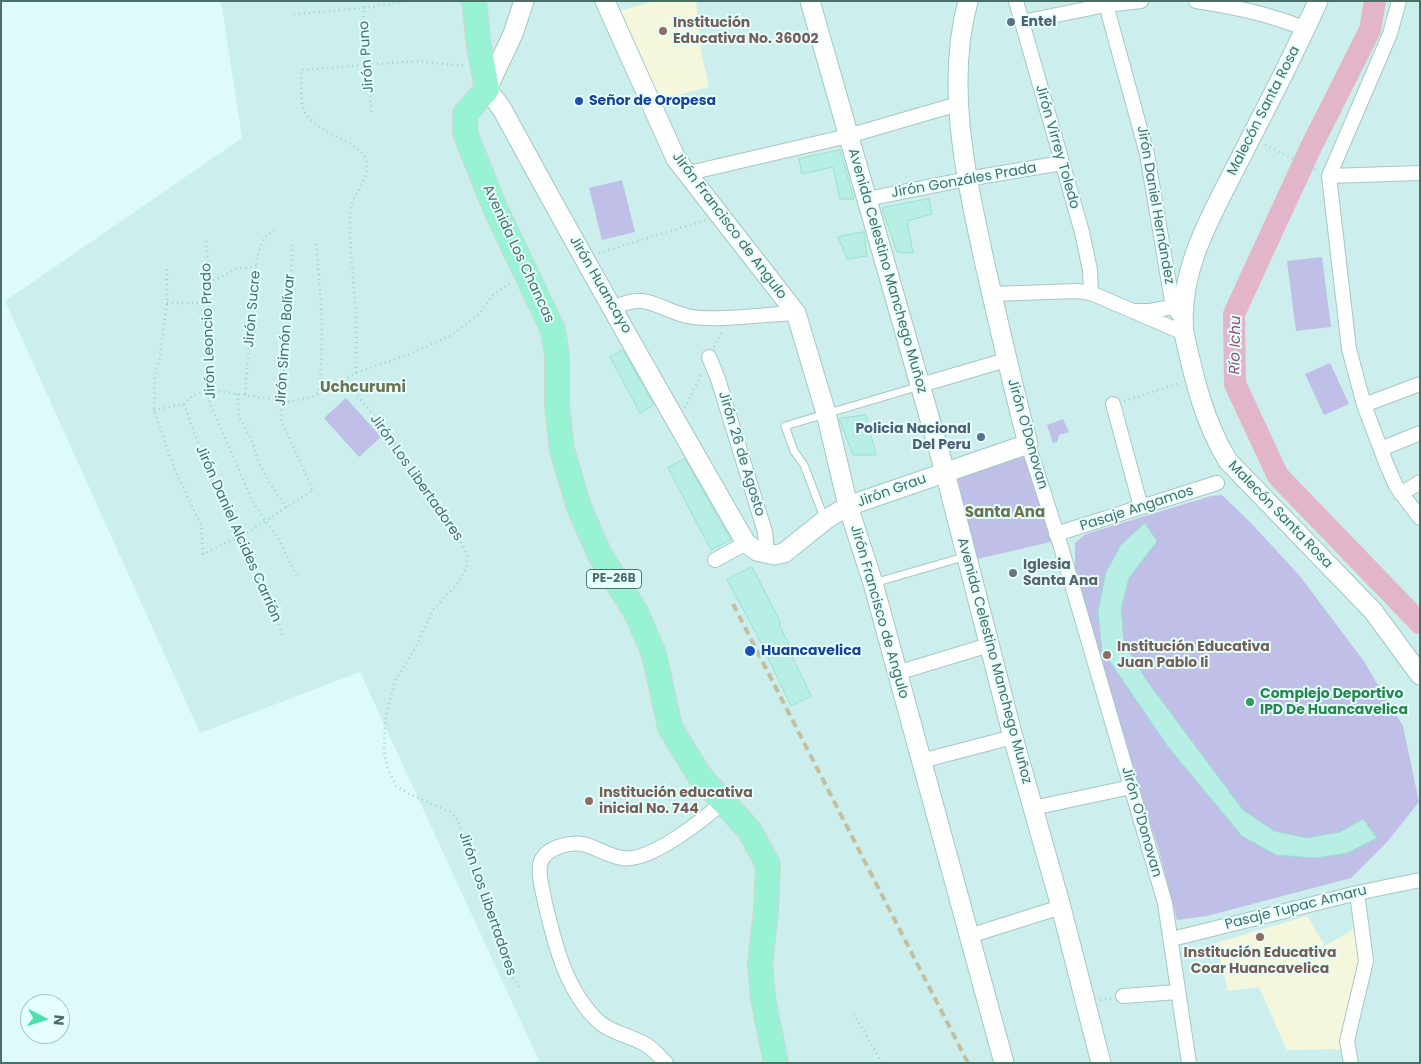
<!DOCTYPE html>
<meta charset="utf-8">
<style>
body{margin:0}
#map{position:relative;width:1421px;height:1064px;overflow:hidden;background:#dffafb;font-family:Poppins,sans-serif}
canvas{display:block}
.frame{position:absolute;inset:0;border:2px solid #487067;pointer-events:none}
.north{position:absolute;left:20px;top:994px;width:50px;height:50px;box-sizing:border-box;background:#e5fefe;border:1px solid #a6c5c2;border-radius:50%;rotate:95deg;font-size:14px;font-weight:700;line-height:20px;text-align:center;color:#487067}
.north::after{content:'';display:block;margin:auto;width:18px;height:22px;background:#48e1a9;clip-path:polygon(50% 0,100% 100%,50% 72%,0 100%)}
</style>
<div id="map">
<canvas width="1421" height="1064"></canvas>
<div class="frame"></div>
<div class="north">N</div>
</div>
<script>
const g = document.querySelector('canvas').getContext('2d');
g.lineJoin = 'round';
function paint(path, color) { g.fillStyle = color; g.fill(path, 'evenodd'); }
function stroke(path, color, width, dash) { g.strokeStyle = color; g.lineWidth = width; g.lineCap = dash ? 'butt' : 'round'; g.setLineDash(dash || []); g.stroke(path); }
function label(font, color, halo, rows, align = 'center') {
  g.font = font + ' Poppins,sans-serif'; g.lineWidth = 4; g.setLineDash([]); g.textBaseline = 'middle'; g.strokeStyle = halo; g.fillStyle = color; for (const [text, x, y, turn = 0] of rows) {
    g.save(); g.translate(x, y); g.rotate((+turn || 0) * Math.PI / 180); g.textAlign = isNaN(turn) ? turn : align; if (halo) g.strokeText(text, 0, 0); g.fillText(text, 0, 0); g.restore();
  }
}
paint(new Path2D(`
 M221,1H1420V1063H540L360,672L200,733L5,301L242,138Z`), '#ccefed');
paint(new Path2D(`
 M656,1H696L701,51L709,87L659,100L619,11Z
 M1307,916L1325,946L1354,929L1361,959L1342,1049L1287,1050L1259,987L1228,991L1216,943Z`), '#f5f7dc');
paint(new Path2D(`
 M622,180L635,232L602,240L589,188Z
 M1322,257L1331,327L1296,331L1287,261Z
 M1330,363L1349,404L1324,415L1305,374Z
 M346,398L381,437L359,457L324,418Z
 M1063,419L1069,432L1059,435L1057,442L1053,443L1047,425Z
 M1025,456L1051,542L977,559L953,477Z
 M1222,495L1251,523L1299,575L1363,660L1403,726L1419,802L1387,842L1351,878L1207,916L1177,920L1158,847L1138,787L1075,569V543L1086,534L1211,496Z`), '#bfbfe7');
stroke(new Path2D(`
 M1375,1L1370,30L1311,147L1234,314L1235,384L1278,476L1420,623`), '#e3b5c9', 22);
const building = new Path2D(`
 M840,150L854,199H840L833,167L802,174L799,159Z
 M929,199L932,214L907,221L913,253L897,252L882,208Z
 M864,232L867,256L847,259L838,237Z
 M623,350L654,405L640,413L610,357Z
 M866,415L876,455H853L839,419Z
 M685,459L731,540L711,550L668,468Z
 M1145,523L1157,541L1129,578L1121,608L1124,643L1147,681L1243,810L1274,831L1307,838L1340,832L1363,819L1377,838L1347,853L1316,858L1276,855L1242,836L1169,748L1102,650L1098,612L1106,572L1121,545Z
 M752,567L781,623L779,624L793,653L791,654L811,696L791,706L757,635L727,580Z`);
paint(building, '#b8efe4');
stroke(building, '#99e1d2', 1);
const lane = new Path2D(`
 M825,520L804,465L794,451L785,426L920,386
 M874,583L967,556`);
const street = new Path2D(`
 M1016,1L1082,232L1090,270L1091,293
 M1105,1L1147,154L1173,307L1183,320
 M1196,1C1235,7 1269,14 1306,29
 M1022,22L1106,5L1141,1
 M689,173L848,136L958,104
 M1329,176L1349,349L1364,405L1386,463L1396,486L1420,518
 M1329,176L1390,34L1399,1
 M1329,176L1420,173
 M867,199L967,179L1062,163
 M992,294L1077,291L1091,293L1184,333
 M614,308C645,291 658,309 687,316C713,322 768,314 796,313
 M1137,311H1150L1173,307
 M709,357L718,379L765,532L767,553
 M921,385L1006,360
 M1113,404L1141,507
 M1364,405L1420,384
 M1028,444L1061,547L1165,903L1189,1063
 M1381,449L1420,433
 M1401,494L1420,482
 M1056,534L1217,483
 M715,560L746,543
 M897,673L989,645
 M921,761L1013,737
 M1033,808L1131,787
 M969,936L1061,907
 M1172,939L1357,893L1420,880
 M1123,996L1178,992
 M666,1063C659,1056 652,1047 643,1043C630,1036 610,1032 599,1022C566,991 555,945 545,903C543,891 538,877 540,865C542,854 551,849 561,846C588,837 598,854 622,858C649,863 703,820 723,802
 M1351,1063L1347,1041L1366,961L1357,893`);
const secondary = new Path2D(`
 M524,1L513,34L487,89L502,109C581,255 663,399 746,543L757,551L774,555L784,553L825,520L848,506L1028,444C1012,383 998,321 984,260C966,176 945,86 968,1
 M605,1L676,159L796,313L826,413L848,506L873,583L1004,1063
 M810,1L945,472L1013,737L1061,907L1101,1063
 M1318,1C1295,53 1268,104 1242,155C1215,209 1177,269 1184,333C1194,378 1204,422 1228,461L1373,611L1420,675`);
const highway = new Path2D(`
 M474,1L479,46L487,89L465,114V133L495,208L553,330L557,355V405L562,450L579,507L600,555L636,612L654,654L670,727L699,775L750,831L768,865L766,911L760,964L763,998L776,1063`);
stroke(lane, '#a5c8c3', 9);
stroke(street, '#a5c8c3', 16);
stroke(secondary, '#a0c9c3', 21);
stroke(highway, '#ccd7d4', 26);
stroke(new Path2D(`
 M363,1L366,65L372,113
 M294,14L364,8L406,1
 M1265,145L1318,171
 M206,241L209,272L207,376L210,404L254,504L278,538L298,579
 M316,244C321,295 325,344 318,394
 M599,253L706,220
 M167,269V303L159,362L155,370L154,410L174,468L201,525L203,554L247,533L313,490L281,419V400L287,345L293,243
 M209,283L236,269L257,266
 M167,303H208
 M714,347L722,331
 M356,373C356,354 357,335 356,316C354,282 349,247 350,213C350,195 372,180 366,160C360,139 313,135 303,108C300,98 302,82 301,70L415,61L464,66
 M345,380L394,441L407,468L454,528L467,555V567L458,583L434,609L413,652L395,681L385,720L384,752L388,769L396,786L409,794L450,812L458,820L476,878L499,931L508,972L520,988
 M237,394L239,417L251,438L258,461L269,482L287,508
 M245,394L257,257L264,238L274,230
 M1124,401L1180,383
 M184,404L210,477L269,601L283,636
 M685,408L702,372
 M154,410L184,404L193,395L210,390L289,402L312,397L356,373L407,355L450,336L477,316L494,294L512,282
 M1100,1000L1112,998
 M854,1014L882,1063`), '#9cd3c8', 2.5, [1, 4]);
stroke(lane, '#fff', 7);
stroke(street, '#fff', 14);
stroke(secondary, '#fff', 19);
stroke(highway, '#98f3d5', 24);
stroke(new Path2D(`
 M733,604L968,1063`), '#c2c0a0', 4, [8, 5]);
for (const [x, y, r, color] of [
 [1011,22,5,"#5c6f8a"],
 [663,31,5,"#8d6e63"],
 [579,101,5,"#1a4fb4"],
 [981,437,5,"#5c6f8a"],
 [1013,573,5,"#6b7280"],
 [750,651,6,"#1a4fb4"],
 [1107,655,5,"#8d6e63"],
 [1250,702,5,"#2e9e5b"],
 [589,801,5,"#8d6e63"],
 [1260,937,5,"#8d6e63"]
]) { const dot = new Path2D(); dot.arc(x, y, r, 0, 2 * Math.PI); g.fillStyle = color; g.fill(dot); stroke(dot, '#e5fefe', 2); }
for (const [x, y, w] of [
 [614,579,55]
]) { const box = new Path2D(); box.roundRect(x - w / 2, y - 9.5, w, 19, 4); g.fillStyle = '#e5fefe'; g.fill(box); stroke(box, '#487067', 1); }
label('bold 12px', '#487067', null, [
 ["PE-26B",614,579]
]);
label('bold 14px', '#4e5e75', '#e5fefe', [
 ["Entel",1021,22],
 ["Policia Nacional",971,429,"right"],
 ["Del Peru",971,445,"right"]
], 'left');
label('bold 14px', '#785e54', '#e5fefe', [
 ["Institución",673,23],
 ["Educativa No. 36002",673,39],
 ["Institución Educativa",1117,647],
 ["Juan Pablo Ii",1117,663],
 ["Institución educativa",599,793],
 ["inicial No. 744",599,809],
 ["Institución Educativa",1260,953,"center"],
 ["Coar Huancavelica",1260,969,"center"]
], 'left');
label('14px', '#487067', '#e5fefe', [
 ["Jirón Puno",367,57,-94],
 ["Malecón Santa Rosa",1264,111,-63],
 ["Jirón Virrey Toledo",1057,147,74],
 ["Jirón Gonzáles Prada",964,181,-10],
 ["Jirón Daniel Hernández",1155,205,80],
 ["Jirón Francisco de Angulo",729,226,53],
 ["Avenida Los Chancas",518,254,65],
 ["Avenida Celestino Manchego Muñoz",887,271,74],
 ["Jirón Huancayo",600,285,60],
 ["Jirón Sucre",253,309,-85],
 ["Jirón Leoncio Prado",209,331,-92],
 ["Jirón Simón Bolívar",286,340,-86],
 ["Jirón O'Donovan",1027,434,74],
 ["Jirón 26 de Agosto",741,454,73],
 ["Jirón Los Libertadores",416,478,55],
 ["Jirón Grau",892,491,-20],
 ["Pasaje Angamos",1137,509,-18],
 ["Malecón Santa Rosa",1280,515,46],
 ["Jirón Daniel Alcides Carrión",238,534,66],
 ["Jirón Francisco de Angulo",879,612,74],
 ["Avenida Celestino Manchego Muñoz",994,661,75],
 ["Jirón O'Donovan",1141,822,74],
 ["Jirón Los Libertadores",487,904,71],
 ["Pasaje Tupac Amaru",1296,908,-14]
]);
label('bold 14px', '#164399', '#e5fefe', [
 ["Señor de Oropesa",589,101],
 ["Huancavelica",761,651]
], 'left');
label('bold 14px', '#5b616d', '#e5fefe', [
 ["Iglesia",1023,565],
 ["Santa Ana",1023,581]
], 'left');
label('bold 14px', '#27864d', '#e5fefe', [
 ["Complejo Deportivo",1260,694],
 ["IPD De Huancavelica",1260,710]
], 'left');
label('italic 15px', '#974c6c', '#e5fefe', [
 ["Río Ichu",1236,345,-89]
]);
label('bold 15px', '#70724f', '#e5fefe', [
 ["Uchcurumi",363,388],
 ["Santa Ana",1005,513]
]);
</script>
